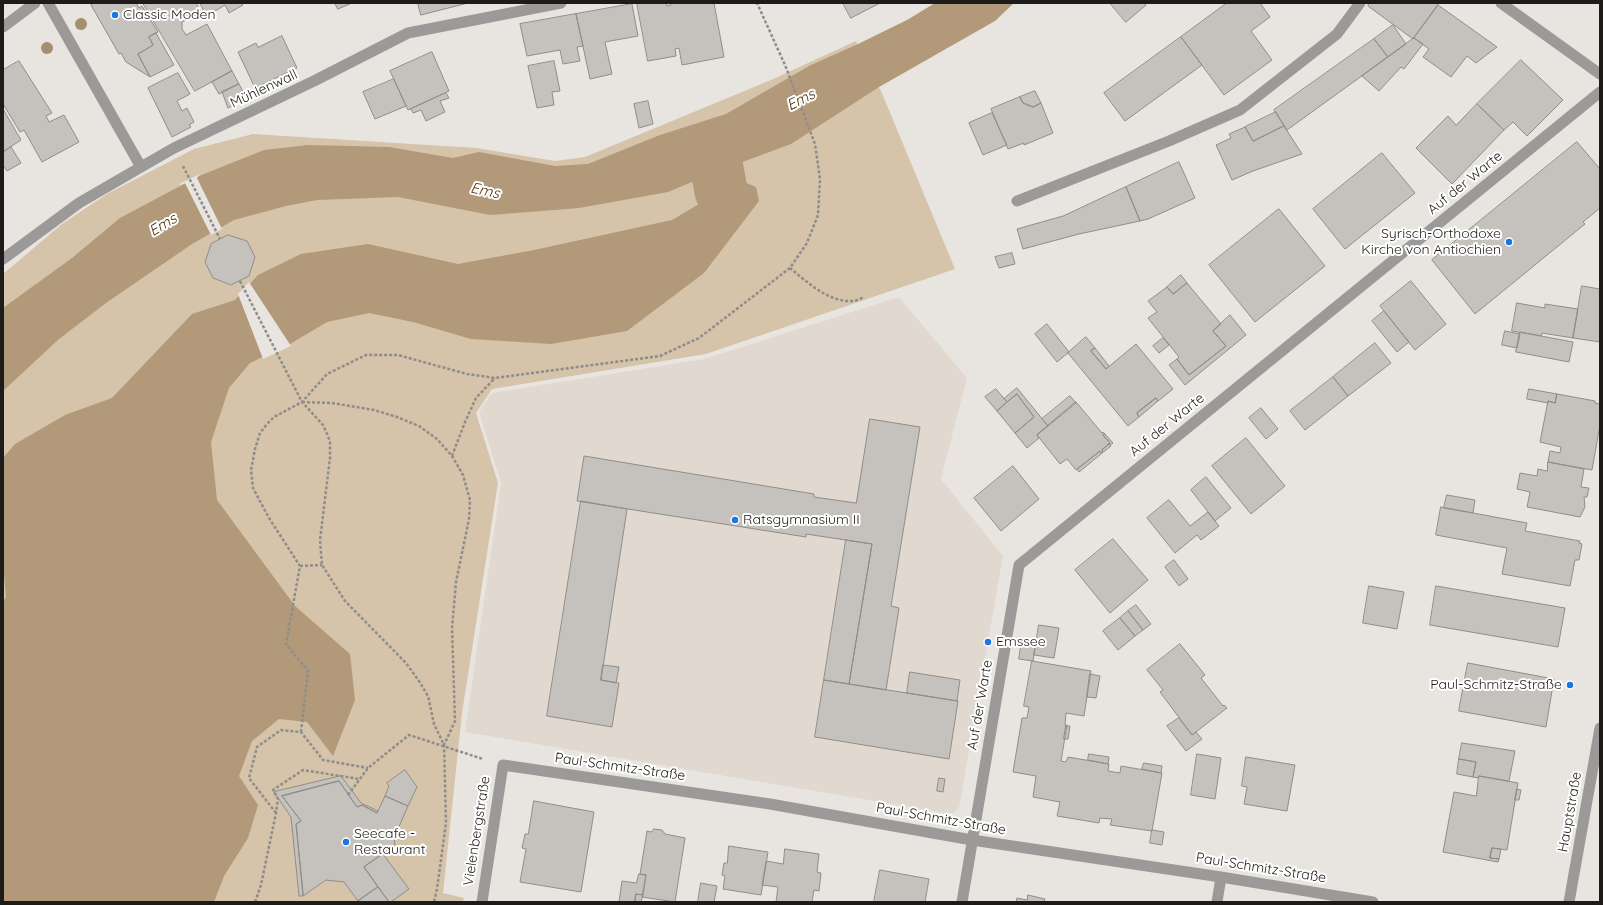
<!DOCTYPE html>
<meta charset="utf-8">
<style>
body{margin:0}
#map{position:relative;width:1603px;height:905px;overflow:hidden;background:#e8e5e1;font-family:Quicksand,sans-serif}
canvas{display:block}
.frame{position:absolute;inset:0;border:4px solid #1d1c1a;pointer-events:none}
</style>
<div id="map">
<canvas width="1603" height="905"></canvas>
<div class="frame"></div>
</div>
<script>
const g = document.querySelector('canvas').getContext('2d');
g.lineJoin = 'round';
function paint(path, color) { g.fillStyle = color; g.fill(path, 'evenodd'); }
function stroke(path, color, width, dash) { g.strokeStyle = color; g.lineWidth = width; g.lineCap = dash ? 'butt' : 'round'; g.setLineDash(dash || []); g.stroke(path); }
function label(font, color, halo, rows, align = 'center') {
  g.font = font + ' Quicksand,sans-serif'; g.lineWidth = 4; g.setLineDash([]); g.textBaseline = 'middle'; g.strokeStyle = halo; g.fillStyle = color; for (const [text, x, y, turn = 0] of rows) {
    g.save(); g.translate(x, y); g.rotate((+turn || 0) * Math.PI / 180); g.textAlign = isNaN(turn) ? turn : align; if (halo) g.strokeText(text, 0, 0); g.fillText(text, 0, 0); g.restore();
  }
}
paint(new Path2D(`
 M899,297L967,378L941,479L1003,556L959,808L951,814L465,732L501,483L479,412L492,393L704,359Z`), '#e1d9cf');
paint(new Path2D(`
 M856,41L881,91L955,269L706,354L492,389L476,413L498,483L462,713L443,893L464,898L463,902H3V274L62,224L107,194L194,149L253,134L476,148L555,161L585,157L771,80Z`), '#d5c3aa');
paint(new Path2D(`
 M935,3H1014L995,21L879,87L791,144L718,171L668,192L579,208L490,215L398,197L317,200L286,206L234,220L192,244L106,303L59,339L3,391V308L72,258L120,218L199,176L264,150L308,145L389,147L453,158L479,152L555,166L588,164L660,135L726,114L809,66L858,44L907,20Z
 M744,182L756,187L759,201L704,273L627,331L551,344L471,339L413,322L369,313L327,322L290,344L250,363L229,388L211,442L217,500L295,606L350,654L355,700L333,756L307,722L279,719L252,741L239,776L258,805L248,838L224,876L214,902H3V602L6,597L3,563V458L15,444L65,415L112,398L192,314L235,300L258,275L301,254L368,244L458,264L534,250L672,220L721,191Z`), '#b19979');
paint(new Path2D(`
 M200,174L197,178L222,229L211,235L185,183L181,185L179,184Z
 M249,282L291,346L263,359L238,294Z`), '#e8e5e1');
stroke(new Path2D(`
 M713,146L721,191`), '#b19979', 53);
const building = new Path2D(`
 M95,3H136L139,8L142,6L158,32L149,37L153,45L138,54L150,77L126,62L121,53L119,54L91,5Z
 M143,3H196L201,12L182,22V29L186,35L207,24L232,71L195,91Z
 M200,3H242L243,5L229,13L225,5L207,16Z
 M335,3H352L338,9Z
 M418,3H468L421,15Z
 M637,3H666L667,6L671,5L670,3H714L724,57L682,65L679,48L675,49L676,56L648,61Z
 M843,3H880L851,18Z
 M1110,3H1144L1146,5L1126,22Z
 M1227,3H1260L1270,17L1251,31L1272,60L1224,95L1181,37Z
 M1370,3H1436L1438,5L1413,39L1368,6Z
 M632,4L638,36L605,42L612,74L590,79L576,14Z
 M1438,5L1497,47L1476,63L1467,56L1451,77L1423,57L1429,49L1414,38Z
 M576,14L583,46L577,47L580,61L563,64L560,50L527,56L520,24Z
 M1393,25L1406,44L1388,57L1374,39Z
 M156,33L174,65L150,77L138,54L153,45L149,37Z
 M282,36L297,68L255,88L238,52L256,43L258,47Z
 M1181,37L1202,65L1125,121L1104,93Z
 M1414,38L1423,44L1404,69L1401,67L1379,91L1362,76Z
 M1374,39L1388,57L1287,130L1274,110Z
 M432,52L449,91L408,110L390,71Z
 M1521,60L1563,100L1527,136L1513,122L1504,130L1477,104Z
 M19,61L52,113L46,116L49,122L64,115L79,142L42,162L24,130L20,132L3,104V70Z
 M554,61L560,91L552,92L554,105L537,108L528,66Z
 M232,71L239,84L219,94L212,82Z
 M178,73L190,94L177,101L182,111L187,108L194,122L189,125L191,127L172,137L148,88Z
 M394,79L406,106L375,119L363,92Z
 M239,84L247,99L228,108L222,92Z
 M1035,91L1041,103L1033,107L1023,103L1020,97Z
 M446,93L449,98L440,101L445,112L426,121L421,110L413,113L411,109Z
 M1020,97L1023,103L1033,107L1041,103L1053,133L1024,145V143L1008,149L991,109Z
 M648,101L653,124L639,128L634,104Z
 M1477,104L1504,130L1452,184L1416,148L1448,116L1456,125Z
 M3,109L21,140L3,152Z
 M1276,112L1284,126L1253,141L1245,127Z
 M992,113L1007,145L983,155L969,123Z
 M1284,126L1302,154L1253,171L1232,180L1216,145L1231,138L1229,134L1245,127L1253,141Z
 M1577,142L1600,169V208L1583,222L1585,224L1475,314L1432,260Z
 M11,147L21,163L7,171L3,165V152Z
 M1382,153L1415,193L1345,249L1313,209Z
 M1179,162L1195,198L1148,219L1140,221L1126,187Z
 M1126,187L1140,221L1079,234L1023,249L1017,229L1063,216Z
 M1279,209L1325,266L1255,322L1209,265Z
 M228,235L247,241L255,257L249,276L231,285L213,278L205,262L211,244Z
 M1012,253L1015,264L999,268L995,257Z
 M1181,275L1187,283L1173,294L1167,287Z
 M1411,281L1446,324L1415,350L1380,306Z
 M1187,283L1221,324L1213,331L1226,346L1189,375L1177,359L1179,357L1148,318L1157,312L1148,301L1167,287L1173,294Z
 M1582,286L1600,289V342L1573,338Z
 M1517,303L1545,308V304L1578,309L1573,338L1542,333L1541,336L1512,331Z
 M1384,311L1409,342L1397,352L1372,321Z
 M1230,315L1246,335L1185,385L1169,365L1177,359L1189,375L1226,346L1213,331Z
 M1047,324L1069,352L1057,362L1035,334Z
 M1505,331L1520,334L1517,348L1502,345Z
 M1520,332L1573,342L1569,362L1516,352Z
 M1086,337L1095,348L1091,351L1106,369L1136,344L1173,389L1158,401L1156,398L1137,413L1139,417L1128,426L1068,353Z
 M1163,338L1169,345L1159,353L1153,346Z
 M1375,343L1391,363L1348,396L1333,377Z
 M1095,348L1109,366L1106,369L1091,351Z
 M1333,377L1348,396L1305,430L1290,411Z
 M1017,388L1048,426L1037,435L1039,438L1027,448L1015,433L1034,417L1017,394L1007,402L1004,399Z
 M996,389L1007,402L997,411L985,397Z
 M1529,389L1557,394L1555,403L1548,401V403L1527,399Z
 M1017,394L1034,417L1015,433L997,411Z
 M1557,394L1595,401V403L1600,404V425L1592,470L1548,462L1550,451L1560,453L1561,447L1540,442L1548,401L1555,403Z
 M1070,396L1076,403L1048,426L1042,419Z
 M1156,398L1158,401L1139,417L1137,413Z
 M1076,402L1102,433L1103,432L1105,434L1103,435L1110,443L1102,450L1103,451L1101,453L1100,451L1076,470L1067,459L1060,464L1037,435Z
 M1261,408L1278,429L1266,439L1249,418Z
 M870,419L920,427L891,606L899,608L886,690L849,684L872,544L806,534V537L577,501L584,456L814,494V497L856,503Z
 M1105,434L1113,443L1110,445L1109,444L1110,443L1103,435Z
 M1246,438L1285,486L1251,514L1212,466Z
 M1109,444L1111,446L1079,472L1077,469L1100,451L1101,453L1103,451L1102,450Z
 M1548,462L1584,469L1581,487L1589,488L1587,497H1584L1585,507L1580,517L1527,507L1530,492L1517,489L1520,473L1537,476L1538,469L1547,471Z
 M1013,466L1039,499L1001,531L974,498Z
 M1206,477L1231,508L1215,521L1191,490Z
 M1447,495L1475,500L1473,513L1444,508Z
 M1169,500L1190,526L1208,512L1219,526L1201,540L1197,535L1175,553L1147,518Z
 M581,501L627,509L601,680L619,683L612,727L547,716Z
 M1441,507L1527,523L1525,531L1580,541L1579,543L1582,544L1579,560H1575L1570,586L1502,574L1507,548L1436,535Z
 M1113,539L1148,580L1110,613L1075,570Z
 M846,540L872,544L849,684L824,680Z
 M1174,560L1188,579L1179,586L1165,567Z
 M1369,586L1404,592L1397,629L1363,623Z
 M1436,586L1565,608L1558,647L1430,625Z
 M1136,605L1151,624L1143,630L1128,611Z
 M1128,611L1143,630L1135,636L1120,618Z
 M1120,618L1135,636L1118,650L1103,631Z
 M1039,625L1059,628L1054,658L1034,655Z
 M1022,640L1036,642L1033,661L1019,659Z
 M1180,644L1205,675L1201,678L1223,706L1224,705L1227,708L1192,735L1160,692L1163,690L1147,670Z
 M1032,661L1091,671L1084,716L1066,713L1065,725H1067L1061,761L1066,762L1068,757L1109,764L1108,771L1120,773L1121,766L1162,773L1152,831L1110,825L1112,819L1100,818L1099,823L1057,816L1060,802L1033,797L1036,776L1013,772L1022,718H1027L1029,707L1024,706Z
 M1468,663L1554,679L1546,727L1459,711Z
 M603,665L619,667L616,683L601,680Z
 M910,672L960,680L957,701L907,693Z
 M1090,674L1100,676L1096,698L1087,697Z
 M824,680L958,701L949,759L815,737Z
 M1179,718L1192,735L1196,732L1202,739L1186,751L1167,726Z
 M1066,726H1070L1068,739H1064Z
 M1462,743L1515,751L1509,781L1479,776L1478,778L1473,777L1476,762L1459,759Z
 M1089,754L1109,757L1108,764L1088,760Z
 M1197,754L1221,758L1215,799L1191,795Z
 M1246,757L1295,765L1287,811L1244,804L1247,787L1242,786Z
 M1459,759L1476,762L1473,777L1457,774Z
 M1144,763L1162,766L1161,773L1142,769Z
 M405,770L417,787L408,806L385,796L389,786L387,783Z
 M341,776L361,803L378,811L377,813L362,805L357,807L339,781L282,796L301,821L296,824L303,893V896H299L291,817L274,792Z
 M1479,776L1518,783L1507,850L1492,848L1490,858L1499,859L1498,862L1443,852L1454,792L1476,796Z
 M939,778L945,779L943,792L937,791Z
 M339,781L357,807L362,805L377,813L385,796L408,806L394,838L395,845L364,867L378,887L358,901L344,882L326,880L303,896L296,824L301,821L282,796Z
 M1517,789L1521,790L1519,800H1515Z
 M534,801L594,812L581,892L520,882L526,849L522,848L525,834H528Z
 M654,829L662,830L665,834L685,838L675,902L642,897L646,875L640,874L647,831L651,832Z
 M1152,830L1164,832L1162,845L1150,843Z
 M729,846L768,852L761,895L723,889L725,876L722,875L724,863H727Z
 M1492,848L1501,849L1499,859L1490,858Z
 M785,849L819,854L817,872L821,873L819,891L814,890L812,902H776L778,887L762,885L766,861L783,864Z
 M383,854L409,889L391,902H389L364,867Z
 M880,870L929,879L925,902H874Z
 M639,874L646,875L643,895L636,894L635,902H619L622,881L636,883Z
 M701,883L717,886L714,902H698Z
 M378,887L389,902H359L358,901Z
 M636,894L643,895L641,902H635Z
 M1028,895L1045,899L1044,902H1016L1017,898L1027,900Z`);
paint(building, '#c5c2be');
stroke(building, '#908d89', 1);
stroke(new Path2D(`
 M183,166L220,239
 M790,268C807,282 828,302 852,301C856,301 860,299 864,297
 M240,281L302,402L323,425L328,436L330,442V458L320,540L322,565L345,601L406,663L419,681L428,696L434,724L444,745L446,823L437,889L434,902
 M302,402L332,403L374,410L397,417L419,426L437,439L452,456L463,475L470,500L469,519L456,582L452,628L455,721L444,745
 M452,456L465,422L476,398L495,378
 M300,566L322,565
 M301,732L308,671L286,644L300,566L269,518L253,488L251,470L255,449L260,433L267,424L274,417L302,402L327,374L366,355H398L467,374L495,378L660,356L699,338L790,268L807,243L818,215L820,179L815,144L785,65L757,3
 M348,795L368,768L409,735L483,759
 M276,813L249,778L257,747L281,730L301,732L323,760L368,768
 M255,902L261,885L276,813L278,799L273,790L303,770L359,779`), '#8f8d8a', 2.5, [3, 2]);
stroke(new Path2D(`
 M1017,201L1169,141L1240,110L1337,34L1360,3`), '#9c9a98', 11);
stroke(new Path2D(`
 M48,3L141,167
 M3,259L79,203L141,167L174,148L314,81L408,33L561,3
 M482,902L503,765L770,804L972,840L1221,877L1373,902
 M962,902L1019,565L1600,92
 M1217,902L1221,877`), '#9c9a98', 11);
stroke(new Path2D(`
 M1501,3L1600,74
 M3,27L35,3
 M1569,902L1600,728`), '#9c9a98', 11);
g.fillStyle = '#a3906e';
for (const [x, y] of [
 [81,24],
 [47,48]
]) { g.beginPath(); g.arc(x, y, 6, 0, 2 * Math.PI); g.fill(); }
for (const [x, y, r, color] of [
 [115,15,4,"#1c76df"],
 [1509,242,4,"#1c76df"],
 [735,520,4,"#1c76df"],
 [988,642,4,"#1c76df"],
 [1570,685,4,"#1c76df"],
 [346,842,4,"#1c76df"]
]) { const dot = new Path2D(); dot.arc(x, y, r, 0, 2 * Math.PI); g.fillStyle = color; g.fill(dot); stroke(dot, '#fff', 1.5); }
label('14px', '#1d1c1a', '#fff', [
 ["Classic Moden",123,15],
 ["Syrisch-Orthodoxe",1501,234,"right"],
 ["Kirche von Antiochien",1501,250,"right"],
 ["Ratsgymnasium II",743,520],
 ["Emssee",996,642],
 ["Paul-Schmitz-Straße",1562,685,"right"],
 ["Seecafe -",354,834],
 ["Restaurant",354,850]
], 'left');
label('14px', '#1d1c1a', '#fff', [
 ["Mühlenwall",264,89,-25],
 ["Auf der Warte",1465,183,-39],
 ["Auf der Warte",1167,425,-39],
 ["Auf der Warte",980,705,-80],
 ["Paul-Schmitz-Straße",620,767,8],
 ["Hauptstraße",1570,812,-80],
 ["Paul-Schmitz-Straße",941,819,10],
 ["Vielenbergstraße",477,831,-81],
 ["Paul-Schmitz-Straße",1261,868,9]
]);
label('italic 15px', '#4e3509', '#fff', [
 ["Ems",801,100,-27],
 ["Ems",485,191,12],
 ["Ems",163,225,-31]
]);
</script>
